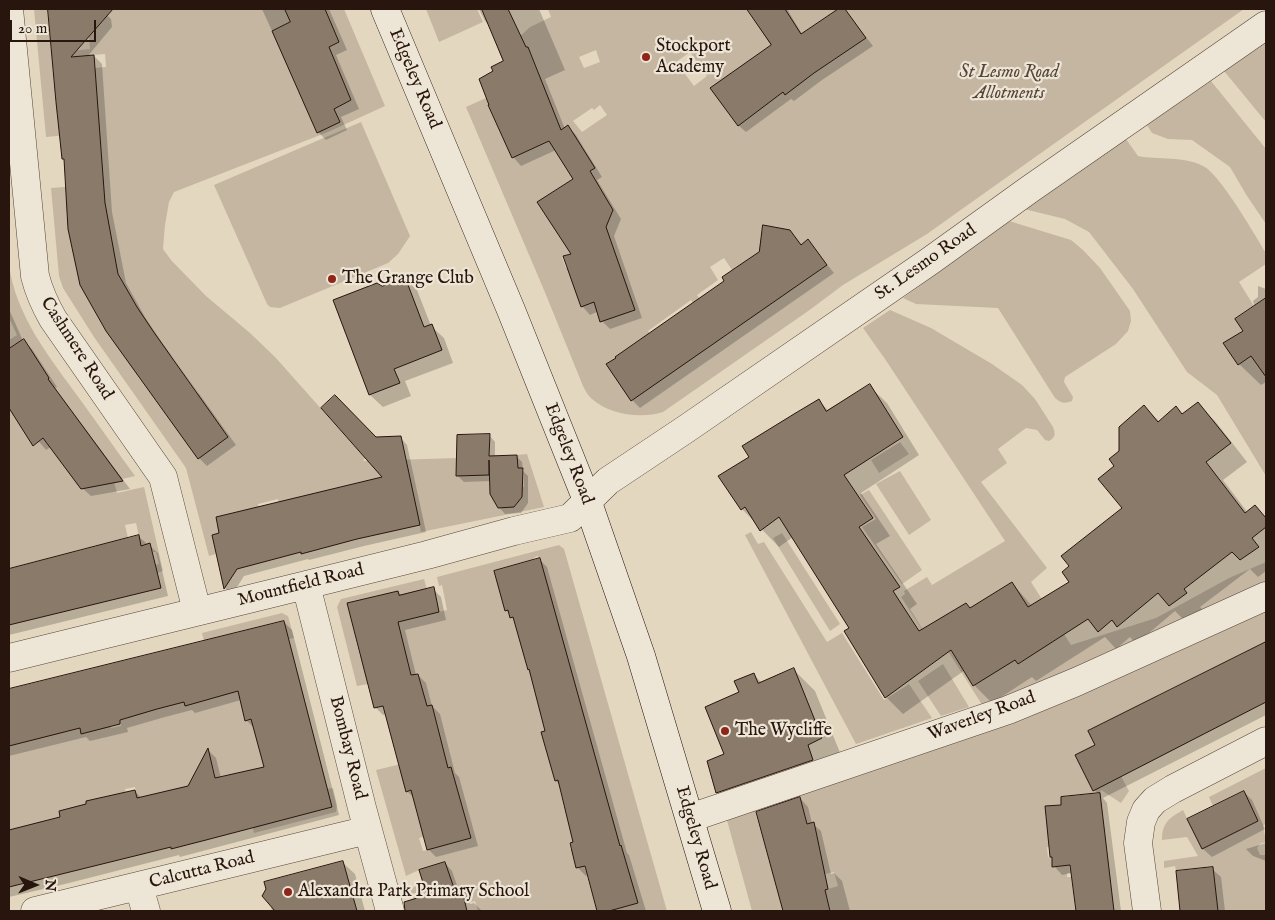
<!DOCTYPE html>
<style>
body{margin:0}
#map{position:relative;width:1275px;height:920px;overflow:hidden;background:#e4d7bf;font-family:"IM FELL English",serif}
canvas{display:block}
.frame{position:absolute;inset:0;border:10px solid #28150e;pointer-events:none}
.north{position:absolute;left:10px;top:860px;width:50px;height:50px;-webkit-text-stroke:4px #ede5d5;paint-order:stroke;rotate:91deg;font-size:14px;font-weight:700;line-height:20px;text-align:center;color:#28150e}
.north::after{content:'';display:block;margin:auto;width:18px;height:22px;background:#28150e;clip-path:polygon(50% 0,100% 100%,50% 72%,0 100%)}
.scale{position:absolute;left:10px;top:20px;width:86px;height:22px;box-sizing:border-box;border:2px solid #28150e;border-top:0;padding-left:6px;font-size:15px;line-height:18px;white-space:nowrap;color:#28150e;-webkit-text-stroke:4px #ede5d5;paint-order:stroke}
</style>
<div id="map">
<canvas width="1275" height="920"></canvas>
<div class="frame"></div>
<div class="north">N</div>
<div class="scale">20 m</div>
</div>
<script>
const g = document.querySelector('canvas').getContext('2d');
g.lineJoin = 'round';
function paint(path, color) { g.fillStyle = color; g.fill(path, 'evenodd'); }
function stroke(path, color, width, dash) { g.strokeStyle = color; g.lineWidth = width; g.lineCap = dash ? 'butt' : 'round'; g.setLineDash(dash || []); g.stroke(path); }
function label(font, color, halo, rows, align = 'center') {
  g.font = font + ' "IM FELL English",serif'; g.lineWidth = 4.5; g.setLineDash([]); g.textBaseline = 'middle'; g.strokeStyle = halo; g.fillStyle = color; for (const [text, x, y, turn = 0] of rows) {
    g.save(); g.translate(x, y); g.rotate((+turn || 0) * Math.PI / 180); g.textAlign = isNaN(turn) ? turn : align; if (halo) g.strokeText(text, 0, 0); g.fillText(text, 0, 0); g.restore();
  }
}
paint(new Path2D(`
 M34,9H48L53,53L90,49L88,25L102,22L104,19L103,9H291L286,11L290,22L272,31L283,56L301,48L305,57L339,42L325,9H344L385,106L328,132L174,192L169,202L165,225L163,249L171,260L206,296L250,333L275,357L365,458L363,461L457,458V476L489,475L490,489L494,490V501L498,508L514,507L517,503V497L522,496V487H524V469L518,468L517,455L527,454L544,507L421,532L410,483L354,484L336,488L339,503L282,518L278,499L258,504L261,523L243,526L240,511L216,517L219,533L212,535L216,554L209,556L186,468L94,337L63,288L59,276L51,188L103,184L102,161L79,162L80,157L102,155L99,132L46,137ZM105,54L106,67L94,68L54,58ZM291,74L343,80L351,100L334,109L317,132ZM113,266L136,306L103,326L80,284ZM171,355L198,393L167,416L139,377ZM201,399L228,436L198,459L171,420Z
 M426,9H477L483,22L439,42Z
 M548,9H762L752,15L790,17L785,9H838L795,38L817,71L866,38L845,9H1244L955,214L927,234L843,285L811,309L663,412C641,419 610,415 592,399C588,396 585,390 583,386L544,290L466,107L539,74L528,47L516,51L515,41L530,27L551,17ZM775,42L738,125H737L711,88ZM596,50L600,62L584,68L579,57ZM690,52L707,76L694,86L676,62ZM600,105L607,115L582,132L573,121L592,108L594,110ZM488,106L543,114L553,110L558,123L548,128L552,140L512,158ZM595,168L590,171L613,210L609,218L549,220L537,202L573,179ZM767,226L776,227L782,236L790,230L801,245L808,239L827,265L796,287L768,246ZM610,240L581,307L577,296L584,293L575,266L566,268L562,257ZM724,258L732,270L740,265L746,321L725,336L697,295L718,280L710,267ZM691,300L719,339L709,347L705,342L676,369L648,331ZM642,338L664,369L607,364L616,358L615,357Z
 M1266,41V122L1224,71Z
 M1211,81L1266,149V224L1247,196L1230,167L1192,140L1168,139L1152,133L1147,125Z
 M361,122L410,236L398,254L388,263L280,308L270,307L267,304L214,185Z
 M1126,139L1138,156C1158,160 1184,156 1203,166C1220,174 1255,235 1266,253V264L1239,282L1254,306L1236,319L1243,331L1224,343L1238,365L1251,356L1257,364L1264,360L1266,362V476L1217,395L1187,372L1133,289L1089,232L1065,219L1024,209Z
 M1009,221L1071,240L1083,250L1100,268L1130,311L1131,321L1128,331L1116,344L1065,377L1064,382L1073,397L1072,401C1064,404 1061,403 1055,398L998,308L916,304L903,298Z
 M9,264C15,315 50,358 79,398C98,424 116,450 135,476L114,481L117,493L144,487L163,571L157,573L155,565L159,564L156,552H153L152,549L148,551L147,544L141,546L136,523L125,525L128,538L116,541L120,557L97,546L76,551L80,567L18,568L9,570V396L12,394L18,401L49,378L24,339L9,349V340L17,335L9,318ZM51,383L79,421L49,444L44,438L33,446Z
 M890,310L931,328L992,364L1022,385L1035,399L1053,427C1056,434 1055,438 1049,441L1045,440L1037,430L1026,428L998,449L1007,463L981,482L1047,568L1031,582L1071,645L1156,618L1229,578L1266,562V590L986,711L934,629L925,634L901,597L905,594L904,591L927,577L932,585L1005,541L885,359L863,328ZM1012,582L1028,607L1039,650L1018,664L1014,659L973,686L951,651L945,616L966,603L983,629L991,595Z
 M900,442L909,454L879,473L871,460Z
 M900,471L931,520L909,535L876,484Z
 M869,490L922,570L902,584L862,527L876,519L860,495Z
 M751,532L758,544L764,542L827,642L842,633L884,700L909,684L932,718L856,744L745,535Z
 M782,533L840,624L830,631L773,538Z
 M559,545L564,549L667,911H609L638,903L621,846L574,860L577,868L584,866L597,911H478L475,901L440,911H418L438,906L461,886L413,899L410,889L423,883L419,870L406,876L376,770L414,761L443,750L432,705L402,712L422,687L418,674L406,677L411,673L408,662L368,684L357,686L337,607L341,599L424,579L434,613L447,610L442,585L439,586L437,577ZM537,556L540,558L541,565L553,605L511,618L508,610L505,611L494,571L531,560ZM398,591L402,609L393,611L380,652L360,656L347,603ZM515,622L567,657L528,670ZM584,719L598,767L555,781L541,732ZM451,768L471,838L423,851L419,838L429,835C417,823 413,806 416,789L406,792L403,781ZM601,778L617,836L571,850L569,843L577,841L564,806L560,790Z
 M1266,606V659L1248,651L1230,660L1219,683L1212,669L1159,695L1121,776L1129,791L1121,803L1101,790L1100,793L1061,797V805L1045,807L1067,845L1047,847L1048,857H1052L1053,867L1069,865L1070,873H1067V877H1071L1076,911H830L825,890L838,886L834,872L821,875L773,874L783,911H752L725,813ZM800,797L807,824L814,822L817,838L813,851L770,864L755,811Z
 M282,613L288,616L294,638L289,639L284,621L231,635L245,721L267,715L278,821L331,807L327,789L333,788L337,805L336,812L254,833L248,810L231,791L227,775L215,778L212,765L198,790L137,799L135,787L125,789L131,818L97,799L86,802L92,827L69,809L59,811L61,819L9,869V746L12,745L9,729L15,727L80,728L81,733L105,704L111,728L121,726L120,720L129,717L208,659L202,633Z
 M943,664L969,707L941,716L918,681Z
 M1266,768V824L1263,825L1266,842L1260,844L1257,848L1260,855H1266V911H1218L1213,867L1176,871L1175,866L1164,868V861L1198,856L1187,837L1162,840C1162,823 1169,818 1183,810L1202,849L1257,821L1244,791L1213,806L1209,797Z`), '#c4b6a1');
paint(new Path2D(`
 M48,9H101L111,19L112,27L87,57L94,56L102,64L112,212L126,283L145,317L161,341L236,445L207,466L199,458L107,331L65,160L63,158Z
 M262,9H329L347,50L336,55L359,109L341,117L347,130L326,140L318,132Z
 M479,9H539L565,70L545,79L565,129L568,127L576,135L602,177L597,180L621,219L614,236L642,318L610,329L602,321L599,311L590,315L582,306L573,254L575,179L556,150L521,166L513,157L495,72L504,62L491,27L485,21Z
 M763,9H787L802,34L840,9H844L873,46L822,80L794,101L791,99L746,132L738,125L773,45L753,15Z
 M790,231L802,245L808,241L834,273L640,408L632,400L726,282Z
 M404,278L417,290L431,326L444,338L453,363L405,381L411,396L383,407L370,395L335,301L381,287Z
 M1258,286L1266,289V382L1261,385L1239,364L1245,331L1255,307L1253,301L1258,297Z
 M9,309L23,341L32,349L57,387L55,388L130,489L91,496L82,488L51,447L46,450L9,406Z
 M869,386L887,403L919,455L861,493L890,536L876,544L917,604L910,609L923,630L971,609L1012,583L1032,606L1071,582L1124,509L1116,466L1120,452L1144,407L1160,422L1183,415L1197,404L1215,421L1247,462L1223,480L1248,513L1255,507L1266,518V571L1258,577L1250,569L1200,607L1204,611L1187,623L1175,611L1136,644L1130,637L1116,649L1105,637L1036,681L1032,677L992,703L974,685L965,670L903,714L886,697L850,628L793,537L779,547L742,509L720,477L750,458L819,401L829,411Z
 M489,435L495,442V457L516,456L522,462L523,471L528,476V503L521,513L505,514L499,507L491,481L464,482L458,476Z
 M400,437L407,445L426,532L364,546L309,560L308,559L244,576L232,595L225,588L213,536L385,478L375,438Z
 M139,537L158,553L168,596L9,635V570Z
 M539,559L547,567L627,853L629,855L646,911H598L588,875L586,876L578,868L571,844L574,843L560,785L556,781L546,732L531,671L529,669L515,621L506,610Z
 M433,589L441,597L446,620L405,630L416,675H418L426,683L432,706L440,714L455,773L459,777L478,846L436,857L428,849L415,799L407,791L387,714L383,715L375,707L398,592L402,596Z
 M284,622L292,630L339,815L214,848L180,857L179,855L65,884L9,897V830L62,818L135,791L142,799L189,787L208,750L216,758L221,778L266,768L254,728L246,720L241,700L195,713L192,710L165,717L127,728L128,732L90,741L86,737L9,756V690Z
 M1266,642V715L1103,798L1107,803L1121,911H1077L1072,873L1062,875L1054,866L1053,859L1051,857L1062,806L1099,794L1094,790L1097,746L1090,732Z
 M794,670L815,691L843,760L738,813L717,792L740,693L754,675L762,683Z
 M1244,792L1252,800L1265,829L1212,857L1203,849L1189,820Z
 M800,798L808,807L812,823L821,831L831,874L834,873L842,881L850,911H785L757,813Z
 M1266,843V861L1253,856L1246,849Z
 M342,862L355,874L365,911H272L270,903Z
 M445,863L452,871L458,888L460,887L468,895L470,904L474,903L482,911H435L423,870Z
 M1212,869L1221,877L1225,911H1182L1178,872Z`), '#0003');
const building = new Path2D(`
 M48,9H113L71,57L94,55L105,203L118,274L137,307L153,331L228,437L198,459L106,331L80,285L68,229L64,159H62L56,102Z
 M285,9H325L339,42L329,47L351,100L334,109L340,122L317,133L272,31L290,22Z
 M482,9H508L526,47H528L561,130L568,125L595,168L590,171L613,210L606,227L635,310L600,322L594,302L581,307L563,256L571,254L537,202L573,179L549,141L512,158L488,105H489L479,79L493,71L491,67L503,61Z
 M747,9H785L801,34L838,9H845L866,38L814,73L785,95L783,92L738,126L710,88L771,45Z
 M763,225L790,230L801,245L808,239L827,265L631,401L606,364L616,358L615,357L724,281L722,277L759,252Z
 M405,277L424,327L432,324L442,350L394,369L400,383L369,395L333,300L377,283L382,286Z
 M1266,298V377L1251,356L1238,365L1223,343L1243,331L1235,319Z
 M24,339L49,378L48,379L123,481L81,489L43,438L33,446L9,408V349Z
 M870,384L903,437L844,475L873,518L859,527L900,587L893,591L919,631L966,603L970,608L1012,582L1028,607L1069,582L1062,572L1069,566L1061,556L1122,508L1098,479L1114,466L1109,459L1119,451V427L1144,405L1158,422L1176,406L1182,414L1198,402L1231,443L1206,462L1245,513L1255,505L1266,518V527L1252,538L1259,547L1240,560L1232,552L1184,589L1187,593L1169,606L1158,593L1117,627L1112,620L1098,632L1088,619L1018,664L1015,660L973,686L951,650L885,698L844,631L849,628L779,517L760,531L745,507L741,510L718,476L749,457L742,446L794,414L819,399L826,411Z
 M335,395L376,437L401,436L420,525L357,539L301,554V552L237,569L224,589L212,535L219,533L216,517L382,477L321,408Z
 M490,434L489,456L517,455L518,468H523L522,497L514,507L498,508L490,494L489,460V475L456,476L457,435Z
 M139,535L141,546L150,543L161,588L9,625V569Z
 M540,558L620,846L621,845L638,903L609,911H597L585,866L576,868L570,843L573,842L558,780L555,781L541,732L545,731L529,669L528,670L513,617L510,618L508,610L505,611L494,571Z
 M434,587L439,612L398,622L411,675L418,674L427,706L432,705L448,768L451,767L471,838L427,850L411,790L406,792L383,706L374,708L347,603L398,591L399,595Z
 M284,621L332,807L206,840L171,849V847L9,887V830L60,817L59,811L86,804V801L135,790L137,798L188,786L208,748L215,778L264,767L251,719L245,721L238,691L185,706L184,702L157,709L120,720V724L81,734L80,728L9,746V689Z
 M1266,642V702L1093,791L1075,755L1095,745L1088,731Z
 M794,668L822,738L808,745L813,760L716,793L707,761L724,754L705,707L739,692L734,681L754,673L758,683Z
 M1244,791L1258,821L1202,849L1187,819Z
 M1100,793L1114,911H1076L1070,865L1052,867V857H1050L1045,806L1061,805V797Z
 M800,797L807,824L814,822L828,889L825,890L830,911H783L756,812Z
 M343,861L357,911H275L262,896L266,889L264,882Z
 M445,862L454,888L461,886L467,911H405L404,902L427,895L419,870Z
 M1213,867L1218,911H1180L1176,871Z`);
paint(building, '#8a7a6a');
stroke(building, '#28150e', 1);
const minor = new Path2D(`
 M9,9L35,276C39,292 45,305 53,319L163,477L197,611
 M306,585L362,808L390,911
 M9,658L306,585L427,555L514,531L570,518L608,481L686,429L930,261L1030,189L1266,25
 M690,818L1008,710L1076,682L1266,596
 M139,887L146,911
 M35,911L368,830
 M1147,911L1138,843L1141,822L1146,810L1155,800L1173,789L1266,741`);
const secondary = new Path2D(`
 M385,9L511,310L587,500L641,656L717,911`);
stroke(minor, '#57463a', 29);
stroke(secondary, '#28150e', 29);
stroke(minor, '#ede5d5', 28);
stroke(secondary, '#ede5d5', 28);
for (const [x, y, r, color] of [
 [646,57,5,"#8f2418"],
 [332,279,5,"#8f2418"],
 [725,731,5,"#8f2418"],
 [288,892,5,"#8f2418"]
]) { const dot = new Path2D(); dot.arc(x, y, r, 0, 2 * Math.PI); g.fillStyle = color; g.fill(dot); stroke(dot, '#ede5d5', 2); }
label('18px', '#28150e', '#ede5d5', [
 ["Stockport",656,47],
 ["Academy",656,68],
 ["The Grange Club",342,279],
 ["The Wycliffe",735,731],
 ["Alexandra Park Primary School",298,892]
], 'left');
label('italic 18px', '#57453a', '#ede5d5', [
 ["St Lesmo Road",1009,73],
 ["Allotments",1009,94]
]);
label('18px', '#28150e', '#ede5d5', [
 ["Edgeley Road",414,79,67],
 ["St. Lesmo Road",926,263,-35],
 ["Cashmere Road",76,349,57],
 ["Edgeley Road",568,454,69],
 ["Mountfield Road",301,586,-14],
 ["Waverley Road",982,717,-20],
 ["Bombay Road",347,748,76],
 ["Edgeley Road",695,838,74],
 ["Calcutta Road",202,871,-14]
]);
</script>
